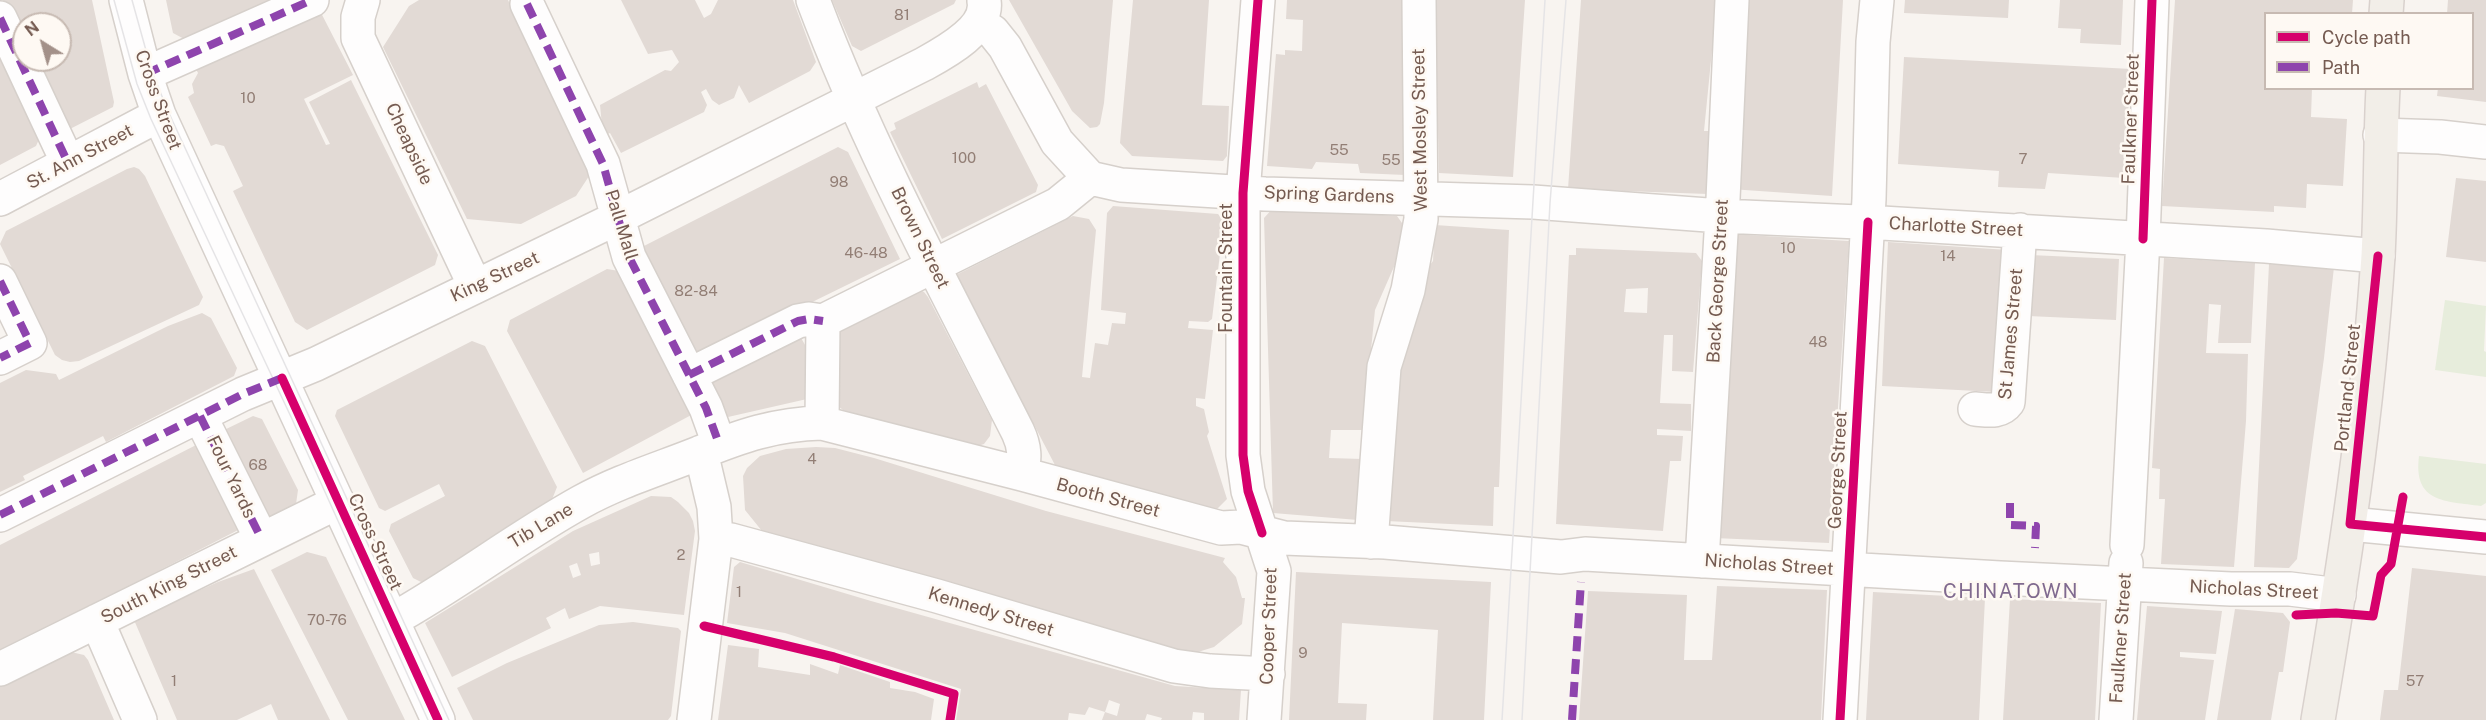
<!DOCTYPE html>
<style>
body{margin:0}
#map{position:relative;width:2486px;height:720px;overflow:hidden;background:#f8f4f0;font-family:"Public Sans",sans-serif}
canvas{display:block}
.legend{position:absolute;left:2264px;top:12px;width:210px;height:78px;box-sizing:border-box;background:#fef9f3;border:2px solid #c7bab2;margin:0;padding:8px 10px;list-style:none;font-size:18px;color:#755b51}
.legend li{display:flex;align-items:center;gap:12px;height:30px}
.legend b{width:30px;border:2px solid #c7bab2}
.north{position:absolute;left:12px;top:12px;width:60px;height:60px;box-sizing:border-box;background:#fef9f3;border:2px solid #c7bab2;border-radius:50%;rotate:323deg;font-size:16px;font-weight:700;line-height:24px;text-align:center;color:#755b51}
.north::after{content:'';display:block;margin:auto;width:21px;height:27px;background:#a39189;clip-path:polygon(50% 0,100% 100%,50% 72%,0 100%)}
</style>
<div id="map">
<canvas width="2486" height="720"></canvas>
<ul class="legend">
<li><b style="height:8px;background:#d6006c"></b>Cycle path</li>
<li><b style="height:8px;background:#8e44ad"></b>Path</li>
</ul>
<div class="north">N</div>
</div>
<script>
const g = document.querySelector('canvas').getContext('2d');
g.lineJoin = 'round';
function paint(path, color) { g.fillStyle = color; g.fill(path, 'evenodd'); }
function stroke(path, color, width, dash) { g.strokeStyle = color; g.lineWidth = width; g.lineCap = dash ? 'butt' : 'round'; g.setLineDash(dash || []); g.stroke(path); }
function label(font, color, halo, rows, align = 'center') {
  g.font = font + ' "Public Sans",sans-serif'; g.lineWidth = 5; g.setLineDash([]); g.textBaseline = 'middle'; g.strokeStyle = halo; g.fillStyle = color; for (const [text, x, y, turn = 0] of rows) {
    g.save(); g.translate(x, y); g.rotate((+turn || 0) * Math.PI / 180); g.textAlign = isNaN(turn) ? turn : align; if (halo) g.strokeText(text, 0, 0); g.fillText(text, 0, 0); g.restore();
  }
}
paint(new Path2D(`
 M2445,300L2486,306L2484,351L2486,352V377L2435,370Z
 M2419,456L2486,464V503L2481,506C2445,501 2413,503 2419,456Z`), '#e7eddc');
paint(new Path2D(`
 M3,0H92L114,102L113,107L66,131L29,60H60V24H24V48Z
 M166,0H273L186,40L173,33Z
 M419,0H508L593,170L576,196L521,224L467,219L383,47L409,6Z
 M621,0H695L704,18L711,14L718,0H793L816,62L810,71L749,103L739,85L734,98L719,105L712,100L706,89L701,92L707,105L704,112L621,153L610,133L603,136L600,105L665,70L671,71L679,62L672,50L648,54Z
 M832,0H956L954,4L861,51L852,46Z
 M1009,0H1113L1104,103L1100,124L1097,127L1090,128L1072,111Z
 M1133,0H1209L1202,105L1229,106L1227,156L1223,161L1132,156L1120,143Z
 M1287,0H1403L1405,175L1360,173L1358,164L1316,162L1312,169L1267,166L1276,54L1285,55V50L1302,51L1303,20L1286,19Z
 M1435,0H1525L1513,177L1439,173Z
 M1581,0H1717L1704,131H1712L1708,194L1568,189Z
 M1742,0H1843L1832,196L1730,189Z
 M1905,0H2009L2008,18L1904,13Z
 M2060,0H2123L2121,45L2080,43L2081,29L2058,28Z
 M2175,0H2353L2352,14H2265V88H2312L2311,117L2347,119L2343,186L2307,184L2306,208L2274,206V212L2162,206Z
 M2448,0H2486V102L2437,96L2438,88H2472V14H2447Z
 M318,7L353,75L304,99L326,145L330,144L309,102L351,80L438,255L435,265L307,330L295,322L233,191L243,186L224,146L216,144L211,146L188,97L194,93L192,84L198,73L195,67Z
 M0,45L41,135L36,146L0,165Z
 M1904,57L2131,69L2124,178L2048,173L2045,189L1998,187L1999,171L1898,164Z
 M977,82L979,88L986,84L1038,185L1036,192L942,239L890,132L896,129L894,123Z
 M838,147L848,152L900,259L700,357L642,247Z
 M134,167L139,169L145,176L203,297L199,305L79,361L70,362L62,360L55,355L0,244L6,231L127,169Z
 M2456,178L2486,181V262L2446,257Z
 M1113,206L1218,214L1224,221L1212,319L1208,322L1189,321L1188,328L1213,330L1205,399L1196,398V406L1204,409L1209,432L1207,436L1227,499L1216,510L1056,467L956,275L1073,216L1089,219L1096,230L1082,377L1090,378L1095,343L1108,345L1112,323L1125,324L1126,313L1101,310L1107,213Z
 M1274,207L1397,216L1407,230L1404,244L1375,310L1363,430H1331L1329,458L1363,459L1358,520L1273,513L1264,218Z
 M1435,225L1509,230L1499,487H1494L1493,526L1386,521L1396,355L1415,326L1418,281L1433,261Z
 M1730,234L1849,241L1829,543L1714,538Z
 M1888,242L2008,250L1996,392L1882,386Z
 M1576,248L1696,253L1702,261L1693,372L1672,371L1673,335H1664L1660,403L1691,404V431L1657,429V435L1683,436L1681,461H1670L1663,531L1556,524L1569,255H1576ZM1648,288L1647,313L1624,312L1626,289Z
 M2030,255L2119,259L2116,320L2028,316Z
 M2164,258L2255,263L2251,343H2218L2221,305L2209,304L2206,353L2248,354L2246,421L2234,567L2161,564L2165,499H2159L2160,469L2152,468Z
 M2269,264L2334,267L2324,358L2297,559L2289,568L2254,567Z
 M607,269L619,271L695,413L583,473L507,331L510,320Z
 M918,289L924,292L928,297L992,420L990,436L984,444L975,447H966L843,410L838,406L837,334L840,327Z
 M202,313L211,318L237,368L234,376L106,442L103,436L23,476L25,480L0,492V383L26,370L56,374L59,380L168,326Z
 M796,329L813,359L807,399L728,417L704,374Z
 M472,341L485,346L557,487L551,502L423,583L413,578L389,531L391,524L445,496L439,484L385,511L379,508L335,416L337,410Z
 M253,416L262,419L298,490L296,504L267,519L220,432Z
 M202,442L244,527L0,652V545Z
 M816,447L835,448L874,458L1046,511L1225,558L1223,562L1236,577L1242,598H1245L1242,624L1214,647L1198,652L1196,657L845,558L762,531L745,510L743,476L747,468L760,456L786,449Z
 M651,496L671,497L678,502L689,513L693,521L695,531L684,615L600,606L569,619L565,608L546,618L551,628L452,677L425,623L573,531ZM599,552L600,564L591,566L589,554ZM577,563L581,575L573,578L569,566Z
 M307,552L326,557L405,720H348L271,570Z
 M740,562L871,601L1175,686L1241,690L1239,720H1204V713L1193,712L1192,720H1161L1162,718L1147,714L1145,720H1102L1105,712L1117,716L1120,704L1109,700L1105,712L1089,707L1085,715L1069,713L1068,720H956L961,689L785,633L727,623L734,567Z
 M2412,568L2486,576V720H2380L2384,690H2398Z
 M254,569L330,720H278L271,704L237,720H177L134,620L218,582Z
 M1296,572L1491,582L1484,720H1433L1438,630L1342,623L1338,703L1367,704L1366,720H1289Z
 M1717,586L1827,590L1821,720H1579L1588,591L1687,595L1684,660H1712Z
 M1873,592L1985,598L1979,720H1866Z
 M2010,599L2101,603L2095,720H2003Z
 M2147,606L2222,611L2216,654L2180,652V657L2214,660L2205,720H2137Z
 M2235,609L2283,613L2290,622L2283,672H2279L2271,720H2217Z
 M633,622L678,628L681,631L671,716L668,720H473L457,688L507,663L599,625Z
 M728,645L759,649L758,667L810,675V664L838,674L840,665L890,682V688L915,692L934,699L931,720H718Z
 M71,652L84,655L88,660L114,720H0V684Z`), '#e2dad5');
const minor = new Path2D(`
 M126,0L145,74L159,115L438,720
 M363,0L358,17V38L475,286
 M813,0C869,149 946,290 1018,432C1025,447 1025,458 1022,474
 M1258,0L1243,193V455L1248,491L1274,571L1264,720
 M527,4L603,164L629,257L706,408L719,444
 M0,18L68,163
 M979,23L993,32L1005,47L1057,142L1090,178L1121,185L1265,194L1533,202L1721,216L1882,223L2266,246L2378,256
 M145,74L312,0
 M2380,135L2440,137L2486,142
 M0,199L159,115
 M0,281L30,343L0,358
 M823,321L1058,204L1090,178
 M689,375L798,321L809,319L823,321
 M1975,409C1988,410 2000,413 2008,402L2020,230
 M200,416L261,538
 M822,423L823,321
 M0,515L243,394L316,364L617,218L924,64C944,53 989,29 984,1
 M2350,524L2486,537
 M716,539L731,540L937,596L1174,666L1210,671L1268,674
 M1371,542L1384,367L1408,290L1421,219L1419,0
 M2127,545L2143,239L2152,0
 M1702,561L1723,199L1732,0
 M392,620C457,584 516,538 581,502C619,481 659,469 699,453C741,436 775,424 822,423L1022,474L1221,528L1241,527L1284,538L1385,542L1561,557L1585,554L2000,578L2231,589H2290L2339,595
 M97,621L140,720
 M0,669L338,502
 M694,720L716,539L714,507L701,452
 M1840,720L1869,199L1873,42L1877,0
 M2116,720L2126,563`);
const major = new Path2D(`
 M2386,14L2387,0
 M2318,720C2344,567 2368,412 2378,256C2381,201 2380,144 2383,88`);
stroke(minor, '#d6d0cb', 36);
stroke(major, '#d9d1cd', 36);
stroke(minor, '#fefdfd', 33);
stroke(major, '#f2eee8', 33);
stroke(new Path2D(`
 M114,0L137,84L151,119L292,419L428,720
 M132,0L152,72L168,111L449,720
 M1502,720L1545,0
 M1522,720L1550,203L1566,0`), '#e5e4e6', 1.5);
stroke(new Path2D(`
 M527,4L603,164L629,257L706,408L719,444
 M0,18L68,163
 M145,74L312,0
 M0,281L30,343L0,358
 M689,375L798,321L809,319L823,321
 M200,416L261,538
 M2010,503V525L2036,526L2035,548
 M0,515L243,394L282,378
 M1572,720L1581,582`), '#8e44ad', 8, [15, 8]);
stroke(new Path2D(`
 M1258,0L1243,193V455L1248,491L1262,533
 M2143,239L2152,0
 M2378,256L2350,524L2486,537
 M282,378L438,720
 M2296,615L2336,613L2373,616L2381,575L2391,564L2403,497
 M704,626L834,657L954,694L950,720
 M1840,720L1868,222`), '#d6006c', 9);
label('15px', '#927e75', null, [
 ["81",902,15],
 ["10",248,98],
 ["55",1339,150],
 ["100",964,158],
 ["7",2023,159],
 ["55",1391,160],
 ["98",839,182],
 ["10",1788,248],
 ["46-48",866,253],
 ["14",1948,256],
 ["82-84",696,291],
 ["48",1818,342],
 ["4",812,459],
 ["68",258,465],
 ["2",681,555],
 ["1",739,592],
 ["70-76",327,620],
 ["9",1303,653],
 ["1",174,681],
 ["57",2415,681]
]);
label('18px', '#755b51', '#fef9f3', [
 ["Cross Street",158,100,70],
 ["Faulkner Street",2131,119,-88],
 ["West Mosley Street",1420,130,-91],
 ["Cheapside",409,144,65],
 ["St. Ann Street",80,157,-28],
 ["Spring Gardens",1329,195,2],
 ["Pall Mall",621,225,73],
 ["Charlotte Street",1956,227,3],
 ["Brown Street",920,238,64],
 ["Fountain Street",1226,268,-90],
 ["King Street",495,277,-25],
 ["Back George Street",1718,281,-87],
 ["St James Street",2011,334,-85],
 ["Portland Street",2348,388,-84],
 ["George Street",1838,470,-87],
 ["Four Yards",231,477,64],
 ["Booth Street",1108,498,15],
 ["Tib Lane",541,526,-31],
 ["Cross Street",375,542,65],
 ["Nicholas Street",1769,565,4],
 ["South King Street",169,585,-27],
 ["Nicholas Street",2254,590,3],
 ["Kennedy Street",991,612,17],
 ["Cooper Street",1269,626,-88],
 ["Faulkner Street",2121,638,-86]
]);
g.letterSpacing = '1.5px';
label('20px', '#806a8f', '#fef9f3', [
 ["CHINATOWN",2011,592]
]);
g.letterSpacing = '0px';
</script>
